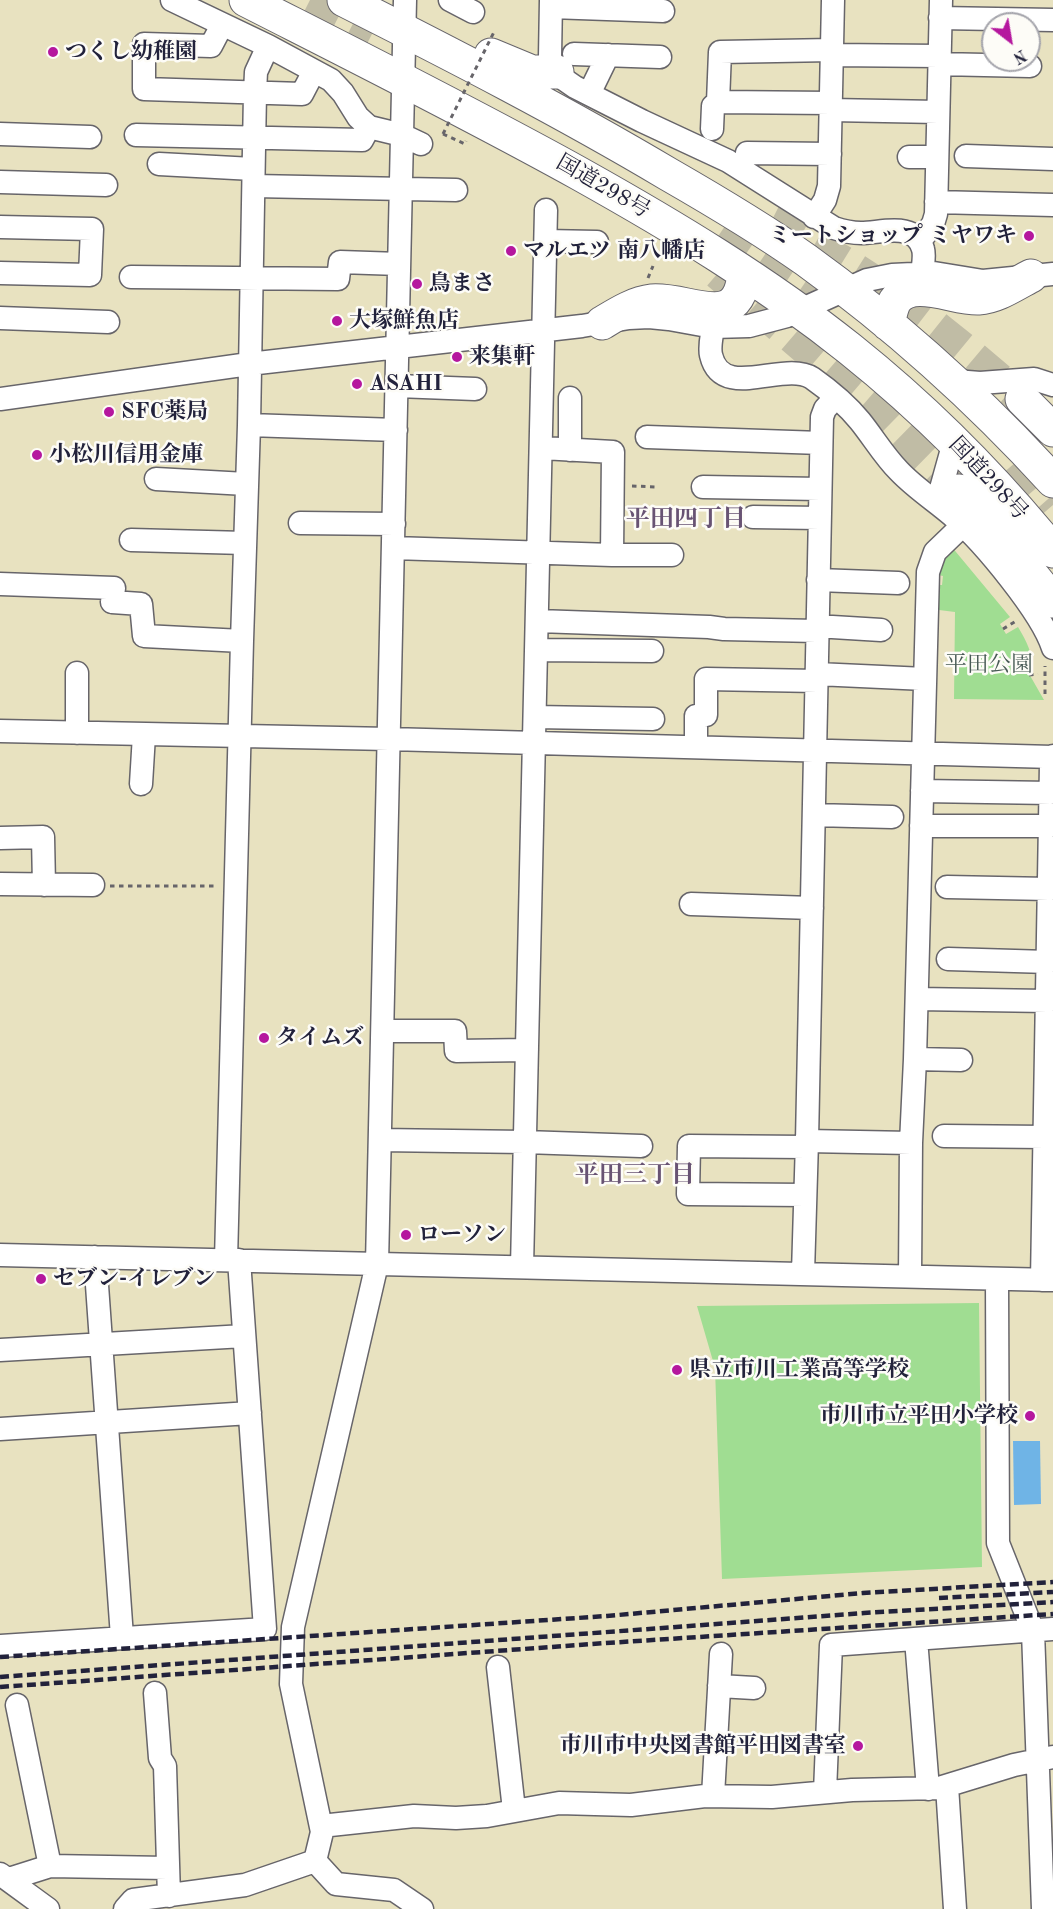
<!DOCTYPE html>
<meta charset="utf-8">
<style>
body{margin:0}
#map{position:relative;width:1053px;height:1909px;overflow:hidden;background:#e8e2c0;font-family:"Old Standard TT",serif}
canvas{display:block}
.north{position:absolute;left:981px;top:12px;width:60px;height:60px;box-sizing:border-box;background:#fdfcf7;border:2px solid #a5a5ac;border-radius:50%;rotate:149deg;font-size:16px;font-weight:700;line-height:24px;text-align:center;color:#22223b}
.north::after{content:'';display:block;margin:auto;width:21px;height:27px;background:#b5179e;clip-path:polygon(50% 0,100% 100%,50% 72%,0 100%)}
</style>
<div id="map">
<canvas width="1053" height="1909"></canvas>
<div class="north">N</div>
</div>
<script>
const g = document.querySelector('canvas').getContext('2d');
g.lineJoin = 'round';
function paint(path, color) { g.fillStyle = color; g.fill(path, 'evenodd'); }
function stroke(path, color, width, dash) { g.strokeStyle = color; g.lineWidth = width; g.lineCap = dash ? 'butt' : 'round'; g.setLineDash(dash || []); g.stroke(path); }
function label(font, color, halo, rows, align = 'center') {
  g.font = font + ' "Old Standard TT","Noto Serif JP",serif'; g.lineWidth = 5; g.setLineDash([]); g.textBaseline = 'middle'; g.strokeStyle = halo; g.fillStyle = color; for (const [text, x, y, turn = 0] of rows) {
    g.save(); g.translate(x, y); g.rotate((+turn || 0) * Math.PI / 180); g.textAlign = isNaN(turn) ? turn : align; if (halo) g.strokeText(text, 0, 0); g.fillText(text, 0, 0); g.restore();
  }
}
paint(new Path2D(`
 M951,546L1010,617L1000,624L1006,634L1018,627C1027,642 1033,654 1033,671L1028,672L1044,700L954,699L955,612L931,609L934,585H942L943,576L933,574Z
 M979,1303L982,1567L722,1579L715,1368L697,1306Z`), '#a0dd92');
paint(new Path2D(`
 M1013,1441H1040L1041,1504L1014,1505Z`), '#6fb4e6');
stroke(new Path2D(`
 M310,0L373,32
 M771,222C831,252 889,289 941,331C969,353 995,376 1022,399
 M725,226L824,293
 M718,273L868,402L959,491
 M1016,462L1053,505`), '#c0bca5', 33, [33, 16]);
const minor = new Path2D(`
 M172,0L268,46L331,80L343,93L358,117L369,127L402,135L421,144
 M450,0L473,12
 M551,0L550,57L553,65L562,78L575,87L642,121L728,161L834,228C843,231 852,233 861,233C881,233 916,221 923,249C925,256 923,265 922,273
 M551,7L663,11
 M940,18L1053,20
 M222,25L211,46L144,44V89L302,94L314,71
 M574,54L660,57
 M832,55L939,56
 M939,64L1030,66
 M589,94L608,55
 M831,103L718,102L720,52L832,50
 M831,110L938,112
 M712,129L713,106L718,102
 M0,134L90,137
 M136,135L362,140L369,127
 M747,153L830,154
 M966,156L1053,159
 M909,157H937
 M159,164L253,169
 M0,182L106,185
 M254,186L456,190
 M936,202L1053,205
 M814,217L825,200L829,186L833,0
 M0,227L92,229L90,275L0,273
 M546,241L597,242
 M920,241L933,224L936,214L941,0
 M131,277L338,279L340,262L399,264
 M0,318L108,322
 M713,327C712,336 709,346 711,355C722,402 784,360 812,378C829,390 847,405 860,421C873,437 884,456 899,471C916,489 937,502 955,518C983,542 1042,613 1053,648
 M955,381L980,383L1034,379L1053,385
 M397,386L475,389
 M570,398V450
 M0,399L249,364L582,326L629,318L649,317L669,319L713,327L749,326L787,316L867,280L892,275L934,273L983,281L1053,274
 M249,425L396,430
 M647,437L821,443
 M542,448L613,452L612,555
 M156,479L246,484
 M703,487L820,489
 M937,503L954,442
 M753,517L819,518
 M300,523L394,524
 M131,540L245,543
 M393,548L612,555H672
 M818,580L898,583
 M0,584L114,588L112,602L141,604L144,636L242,641
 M538,621L709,627L724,629L816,631
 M816,626L881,630
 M537,650L652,651
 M77,673V733
 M817,674L925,679
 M535,717L653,719
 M0,731L389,739L1053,757
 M696,747V716L706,715V679L817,681
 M141,784L144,735
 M922,791L1051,793
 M814,815L892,817
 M921,826H1050
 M0,838L43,837L44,885
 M0,884L93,885
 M947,887L1049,889
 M691,904L812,908
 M948,959L1048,962
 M917,999L1047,1001
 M383,1031H455L456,1051L527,1050
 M915,1059L961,1060
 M944,1136L1045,1137
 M380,1140L525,1142L641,1146
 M807,1141L911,1143
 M805,1195L688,1194L689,1146L806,1147
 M0,1255L1053,1280
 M95,1257L122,1637
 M226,1260L242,641L249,425L255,93L256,72L268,46
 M522,1267L546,210
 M803,1273L807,1141L822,417L825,409L835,398
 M910,1276L911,1143L915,1059L928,572L935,552L963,525
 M997,1279L998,1543L1033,1631L1043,1909
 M1042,1280L1051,764L1053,756
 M0,1350L244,1336
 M0,1429L250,1413
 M916,1639L928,1789
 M0,1646L265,1629L239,1260
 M498,1667L514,1810
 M719,1686L754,1688
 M155,1693L160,1758L165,1766L169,1896
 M947,1786L955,1909
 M825,1792L831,1645L1053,1629
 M713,1796L721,1654
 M321,1826L414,1816L456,1818L487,1816L559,1803L631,1805L705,1796L772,1797L852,1790L939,1788L1014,1765L1053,1757
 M315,1861L336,1884L394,1890L422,1909
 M50,1866L167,1868
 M0,1874L48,1909
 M9,1879L50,1866L17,1705
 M125,1909L133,1900L245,1885L315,1861L322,1832L291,1684L293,1627L377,1264L405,0`);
const highway = new Path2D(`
 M246,0C358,57 470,113 580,174C673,226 766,282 850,349C925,409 992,476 1053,551
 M344,0C453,55 562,111 668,174C715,201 762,229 806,260C896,325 978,399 1053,481
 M491,55L532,72H557
 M602,323C617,314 634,303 652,301C690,298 739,334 744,273
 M888,324C890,317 891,308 895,301C912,276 956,300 979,298C997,297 1015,284 1031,276
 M1022,399L1053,430
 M959,491L1002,538L1053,601`);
stroke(minor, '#67656a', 25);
stroke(highway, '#67656a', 35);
stroke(new Path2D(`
 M443,134L465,144L466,141
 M648,278L653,266
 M632,486L657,487
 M1003,629L1016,621
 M1029,675L1038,674
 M1045,694V666
 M110,886H217`), '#67656a', 3, [4.5, 4.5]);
stroke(minor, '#fff', 22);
stroke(highway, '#fff', 33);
stroke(new Path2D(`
 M939,1598L1053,1592
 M0,1657L607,1616L863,1593L1053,1582
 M0,1677L864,1613L1053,1602
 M0,1687L606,1643L1053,1614`), '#22223b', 4.5, [9, 4.5]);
stroke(new Path2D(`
 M443,134L494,32`), '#67656a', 3, [4.5, 4.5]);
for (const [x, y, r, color] of [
 [53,52,6,"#b5179e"],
 [1029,236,6,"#b5179e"],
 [511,251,6,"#b5179e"],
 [417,284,6,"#b5179e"],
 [337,321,6,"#b5179e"],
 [457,357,6,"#b5179e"],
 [357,384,6,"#b5179e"],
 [109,412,6,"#b5179e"],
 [37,455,6,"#b5179e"],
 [264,1038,6,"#b5179e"],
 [406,1235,6,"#b5179e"],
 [41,1279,6,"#b5179e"],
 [677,1370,6,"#b5179e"],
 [1030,1416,6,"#b5179e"],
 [858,1746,6,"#b5179e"]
]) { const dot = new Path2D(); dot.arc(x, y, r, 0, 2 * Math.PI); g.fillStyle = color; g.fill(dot); stroke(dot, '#fdfcf7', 2); }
label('bold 22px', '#22223b', '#fdfcf7', [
 ["つくし幼稚園",65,52],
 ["ミートショップ ミヤワキ",1017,236,"right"],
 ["マルエツ 南八幡店",523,251],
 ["鳥まさ",429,284],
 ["大塚鮮魚店",349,321],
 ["来集軒",469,357],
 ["ASAHI",369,384],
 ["SFC薬局",121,412],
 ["小松川信用金庫",49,455],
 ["タイムズ",276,1038],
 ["ローソン",418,1235],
 ["セブン-イレブン",53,1279],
 ["県立市川工業高等学校",689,1370],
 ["市川市立平田小学校",1018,1416,"right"],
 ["市川市中央図書館平田図書室",846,1746,"right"]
], 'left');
label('22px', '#22223b', '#fdfcf7', [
 ["国道298号",603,187,30],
 ["国道298号",988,479,47]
]);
label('22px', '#485a55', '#fdfcf7', [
 ["平田公園",989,665]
]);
label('bold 24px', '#685373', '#fdfcf7', [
 ["平田四丁目",686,520],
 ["平田三丁目",635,1176]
]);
</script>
